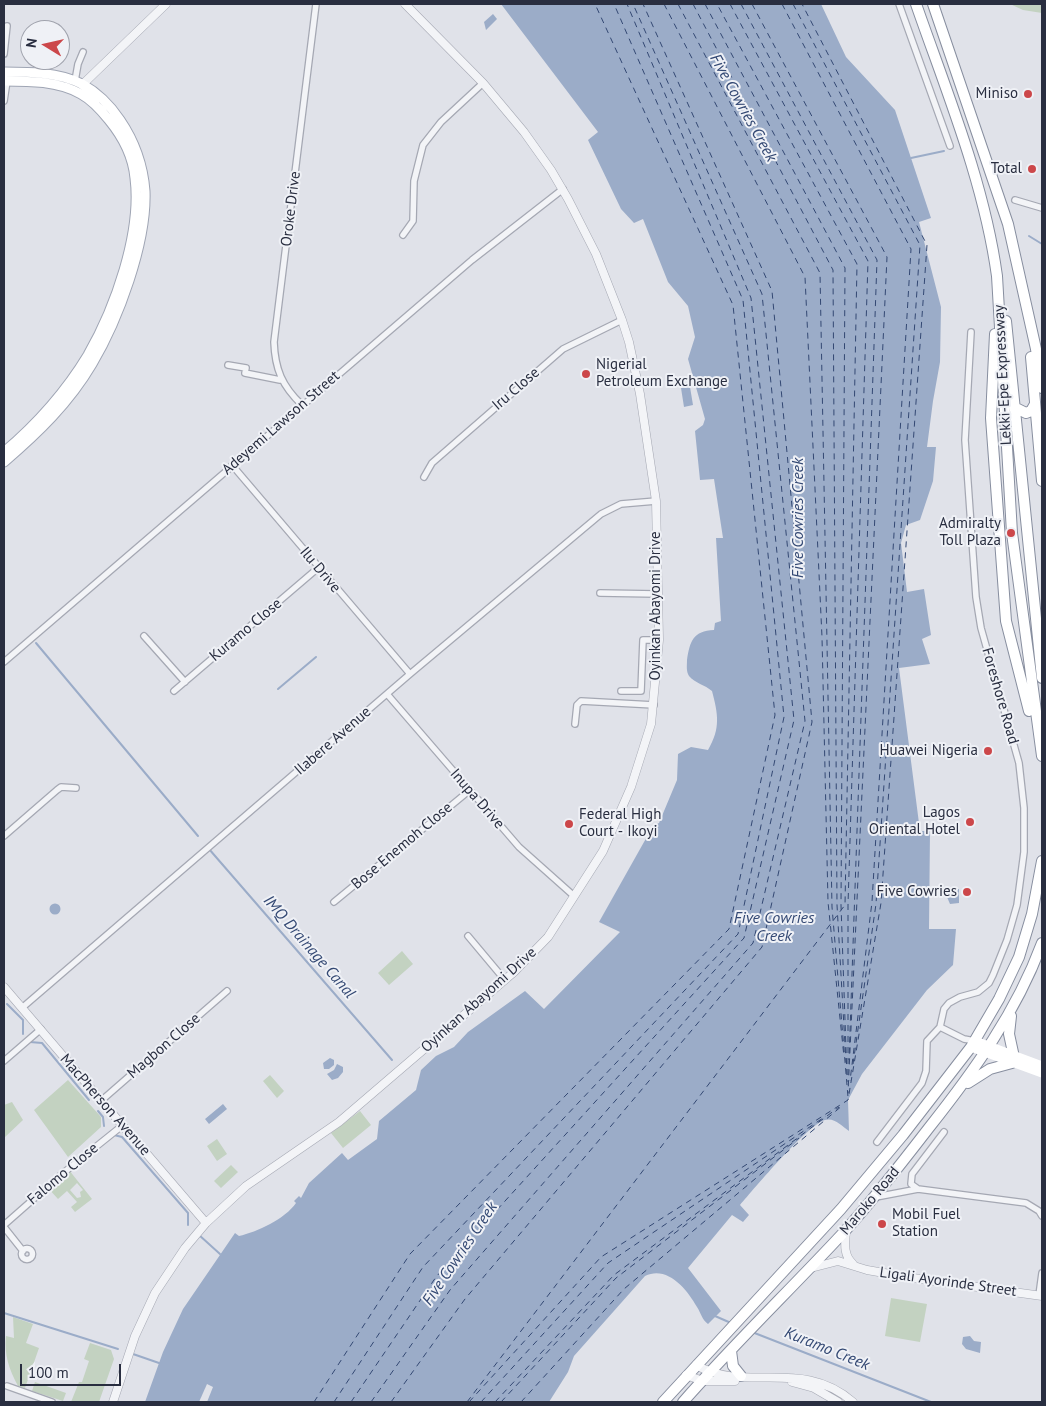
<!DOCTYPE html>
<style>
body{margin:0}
#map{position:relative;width:1046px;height:1406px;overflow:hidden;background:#e0e2e9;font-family:"PT Sans",sans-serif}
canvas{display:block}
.frame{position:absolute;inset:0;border:5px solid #292e40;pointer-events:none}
.north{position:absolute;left:20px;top:20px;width:50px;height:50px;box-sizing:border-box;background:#eff1f6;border:1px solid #a0a3ad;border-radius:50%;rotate:279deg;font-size:14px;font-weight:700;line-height:20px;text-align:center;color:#292e40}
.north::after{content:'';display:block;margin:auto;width:18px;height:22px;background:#cc474a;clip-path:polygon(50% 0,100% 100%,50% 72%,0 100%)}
.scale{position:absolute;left:20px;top:1364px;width:101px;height:22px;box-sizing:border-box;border:2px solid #292e40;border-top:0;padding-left:6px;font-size:15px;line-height:18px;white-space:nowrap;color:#292e40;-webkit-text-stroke:4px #eff1f6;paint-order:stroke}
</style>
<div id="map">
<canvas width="1046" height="1406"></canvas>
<div class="frame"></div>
<div class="north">N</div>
<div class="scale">100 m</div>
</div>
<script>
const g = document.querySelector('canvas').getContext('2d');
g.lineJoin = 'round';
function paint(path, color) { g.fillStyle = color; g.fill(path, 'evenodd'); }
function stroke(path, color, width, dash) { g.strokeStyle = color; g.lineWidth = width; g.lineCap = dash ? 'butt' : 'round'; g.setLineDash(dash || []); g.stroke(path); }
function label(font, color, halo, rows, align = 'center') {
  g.font = font + ' "PT Sans",sans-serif'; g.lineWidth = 4; g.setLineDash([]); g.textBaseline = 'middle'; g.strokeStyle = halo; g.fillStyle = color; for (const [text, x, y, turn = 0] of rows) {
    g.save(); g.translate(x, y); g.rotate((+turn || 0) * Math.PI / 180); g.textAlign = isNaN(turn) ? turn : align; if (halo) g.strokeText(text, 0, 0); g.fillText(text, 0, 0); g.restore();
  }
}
paint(new Path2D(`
 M1010,4H1042V13L1023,10Z
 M402,951L413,964L389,985L378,973Z
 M270,1075L284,1091L277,1098L263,1081Z
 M68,1080L101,1117V1127L68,1157L34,1110Z
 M12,1102L23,1120L4,1138V1105Z
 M360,1111L371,1125L343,1148L331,1133Z
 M217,1139L227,1154L217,1161L207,1146Z
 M231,1165L238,1172L221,1188L214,1181Z
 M69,1170L92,1199L75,1212L71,1207L77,1202L67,1191L58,1199L48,1188ZM77,1183L83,1190L80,1192L81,1197L77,1198L70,1190Z
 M891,1298L927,1304L920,1342L885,1336Z
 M13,1317L33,1324L26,1343L39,1348L25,1388L18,1386C9,1369 4,1355 6,1336L14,1338Z
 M90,1343L111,1350L114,1359L99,1402H71L79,1382H82L89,1361L84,1359Z
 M35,1382L66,1393L63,1401L32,1391Z`), '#c3d2c1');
paint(new Path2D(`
 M501,4H821L846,57L895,110L931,218L919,222L941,307L940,362L933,401L927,447H936L933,481L920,520L906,525L901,543L907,592L924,589L931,635L922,639L930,664L899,668L920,831H930L929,929H956L953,965L927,990L862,1074L848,1100L849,1131C842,1126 834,1117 825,1120C808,1124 754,1189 740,1205L749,1215L743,1222L732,1215L688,1268L721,1311L708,1324C702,1320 701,1313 697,1307C687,1289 667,1265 645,1276L574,1356L568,1372L549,1402H145L163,1352L183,1309L235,1233L239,1236C257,1232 285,1219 296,1203L294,1201L299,1196L301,1198L309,1183L342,1153L348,1160L377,1139L379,1121L416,1090L421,1070L436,1056L454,1047L468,1032L525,991L544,1009L620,932L599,922L653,826L659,823L677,780L678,754L691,747L708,750C721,728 718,714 712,691C705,685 695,683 689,676C686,671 687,666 687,660C690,641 693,631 714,630L715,623L721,621L716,538H723L714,479L700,480L695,431L703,425L705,419L688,359L695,337L688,306L668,282L643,219L634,223L621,209L588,140L598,132Z
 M493,14L497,19L486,30L484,22Z
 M690,387L693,405L684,407L681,388Z
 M950,889H959V903L950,904L947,897Z
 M49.5 909a5.5 5.5 0 1 1 11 0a5.5 5.5 0 1 1-11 0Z
 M330,1058L334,1060V1065L329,1069H324L323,1063Z
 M337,1064L343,1067V1072L338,1078L332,1080L327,1074L334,1070Z
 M223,1104L227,1109L209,1124L205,1119Z
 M970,1336L974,1341L981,1342L980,1353L966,1349L962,1344L963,1337Z`), '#9bacc8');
paint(new Path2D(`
 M207,1384L213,1387L207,1402H199Z`), '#e0e2e9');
stroke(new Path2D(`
 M911,158L944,151
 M1029,236L1042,244
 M36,643L198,836
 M278,689L316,657
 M209,849L392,1060
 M7,1004L23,1020V1034
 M30,1042L42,1043L89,1100
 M98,1111L103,1117L104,1126
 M114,1135L122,1137L188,1213V1225
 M199,1235L220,1254
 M4,1313L118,1349
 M715,1316L731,1323
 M752,1332L931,1402
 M133,1354L159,1363`), '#9bacc8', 2);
stroke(new Path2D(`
 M664,4L805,277L822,637L828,902L844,1057
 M678,4L820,273L832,907L848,1097
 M693,4L833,270L837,905L846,1062
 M705,4L845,268L841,905L847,1077
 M730,4L868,261L848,905V1082
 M741,4L877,260L849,1060
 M752,4L887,257L848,1093
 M782,4L911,249L872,902L850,1081
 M793,4L920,245L876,904L853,1064
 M314,1402L410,1254L729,929L775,715L733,305L595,4
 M334,1402L423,1267L738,934L784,717L743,300L614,4
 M351,1402L436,1277L744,938L794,720L751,298L627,4
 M371,1402L450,1290L753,943L805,721L762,294L633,4
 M391,1402L465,1299L762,947L812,722L772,291L643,4
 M467,1402L845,905L857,264L717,4
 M469,1402L601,1257L848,1100L881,903L927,245L802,4
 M481,1402L608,1263L826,1116
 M495,1402L614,1275L839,1107
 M501,1402L616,1278L799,1138
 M521,1402L624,1289L843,1105`), '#334873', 1, [6, 5]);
const minor = new Path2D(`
 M899,4L950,146
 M4,54L7,26
 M75,81L78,64L83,52
 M4,101L7,81
 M1015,200L1042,208
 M403,235L413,221L414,181L423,145L441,122L483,83
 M228,365L246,368L245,373L280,380
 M302,405C282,386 275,369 274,342L316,4
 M232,465L410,674
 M424,477L432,463L563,349L622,320
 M600,593L657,594
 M144,636L185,682
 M4,662L472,260L563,189
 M174,691L318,568
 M621,691H641L643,640H659
 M387,694L519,847L574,896
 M575,724L577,705L581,701L654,705
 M4,836L57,790L61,787L76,788
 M334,902L470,790
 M468,936L504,979
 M23,1007L410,674L601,514L621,504L656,501
 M940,1027L964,1039L975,1041
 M4,1061L41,1029
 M102,1100L227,991
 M944,1132L912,1174L911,1184L918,1189L1026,1203L1039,1211L1042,1216
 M877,1142L922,1083L926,1071L927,1041L940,1027L944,1009L949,1003L960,997L978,992L989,983L993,975L1007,940L1017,905L1024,852V808L1019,763L981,628L976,597L965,440L971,332
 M876,1197L918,1189
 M4,1225L62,1174L123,1125
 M4,1227L23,1251
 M21.5 1254a5.5 5.5 0 1 1 11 0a5.5 5.5 0 1 1-11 0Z
 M1039,1295L1042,1273
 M7,1386L52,1402`);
const tertiary = new Path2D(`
 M82,85L166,4
 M4,987L206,1223
 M846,1230C845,1243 843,1255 853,1264
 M811,1268L838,1261L867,1270L913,1278L1042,1296
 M696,1365C746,1394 802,1357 853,1402
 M686,1375L703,1381H735
 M792,1382L814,1388L838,1402
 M113,1402L135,1336L155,1293L185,1248L206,1223L246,1186L339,1122L514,972L548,937L603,851L631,787L651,724L659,640L656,501L640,394L629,342L622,320L596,254L568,199L551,170L524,132L483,83L405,4`);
const primary = new Path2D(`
 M4,72C29,72 58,72 82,84C98,93 110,105 120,120C135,142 143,165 145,191C147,243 118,320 92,364C69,403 38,433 4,462
 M4,81C30,81 58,81 81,94C92,100 101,110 109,120C123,137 133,156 135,178C142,233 115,308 88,355C65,393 37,424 4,452`);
const trunk = new Path2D(`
 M916,4C947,93 984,182 997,276L1012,533L1042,756
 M933,4L1008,224L1036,349L1042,388
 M1006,321L1042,678
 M995,334L991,418L1006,621L1029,711
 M1031,357L1042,481
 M1016,408L1026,413L1031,411L1035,404
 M1011,1016L1009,1034L1014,1057
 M968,1083L990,1069L1012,1063
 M731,1351L733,1366L741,1376
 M663,1402L841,1209L903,1135L971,1047L999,999L1019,957L1032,914L1042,861
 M683,1402C735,1343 791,1289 844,1232C874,1199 901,1164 928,1129C974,1071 1016,1013 1042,943`);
stroke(minor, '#a5a8b3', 8);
stroke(tertiary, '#a5a8b3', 9);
stroke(primary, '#9fa5b4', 11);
stroke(trunk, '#878e9f', 12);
stroke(minor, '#f3f4f7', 5.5);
stroke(tertiary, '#f3f4f7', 8);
stroke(new Path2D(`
 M975,1041L1042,1066
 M971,1047L1042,1073`), '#fff', 9);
stroke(primary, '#fff', 9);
stroke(trunk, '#fff', 10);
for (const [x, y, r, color] of [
 [1028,94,5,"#cc474a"],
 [1032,169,5,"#cc474a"],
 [586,374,5,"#cc474a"],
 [1011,533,5,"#cc474a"],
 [988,751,5,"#cc474a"],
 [970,822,5,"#cc474a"],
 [569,824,5,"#cc474a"],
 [967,892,5,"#cc474a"],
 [882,1224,5,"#cc474a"]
]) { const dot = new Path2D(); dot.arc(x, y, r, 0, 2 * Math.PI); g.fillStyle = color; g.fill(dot); stroke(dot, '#eff1f6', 2); }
label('15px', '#292e40', '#eff1f6', [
 ["Miniso",1018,94],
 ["Total",1022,169],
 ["Nigerial",596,365,"left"],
 ["Petroleum Exchange",596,382,"left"],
 ["Admiralty",1001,524],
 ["Toll Plaza",1001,541],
 ["Huawei Nigeria",978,751],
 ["Lagos",960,813],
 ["Oriental Hotel",960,830],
 ["Federal High",579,815,"left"],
 ["Court - Ikoyi",579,832,"left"],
 ["Five Cowries",957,892],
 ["Mobil Fuel",892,1215,"left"],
 ["Station",892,1232,"left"]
], 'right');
label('15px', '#292e40', '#eff1f6', [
 ["Oroke Drive",291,209,-83],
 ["Lekki-Epe Expressway",1003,375,-93],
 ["Iru Close",516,389,-41],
 ["Adeyemi Lawson Street",281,423,-41],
 ["Ilu Drive",320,570,50],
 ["Oyinkan Abayomi Drive",656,606,-90],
 ["Kuramo Close",246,630,-40],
 ["Foreshore Road",1000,696,74],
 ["Ilabere Avenue",333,741,-41],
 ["Inupa Drive",477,799,49],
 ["Bose Enemoh Close",402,846,-40],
 ["Oyinkan Abayomi Drive",479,1000,-42],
 ["Magbon Close",164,1046,-41],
 ["MacPherson Avenue",105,1105,49],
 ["Falomo Close",63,1174,-40],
 ["Maroko Road",870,1201,-50],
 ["Ligali Ayorinde Street",948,1282,8]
]);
label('italic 16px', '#334873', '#eff1f6', [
 ["Five Cowries Creek",743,108,61],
 ["Five Cowries Creek",798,518,-90],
 ["Five Cowries",774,918],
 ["Creek",774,936],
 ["IMQ Drainage Canal",309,947,49],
 ["Five Cowries Creek",460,1254,-56],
 ["Kuramo Creek",827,1349,22]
]);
</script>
